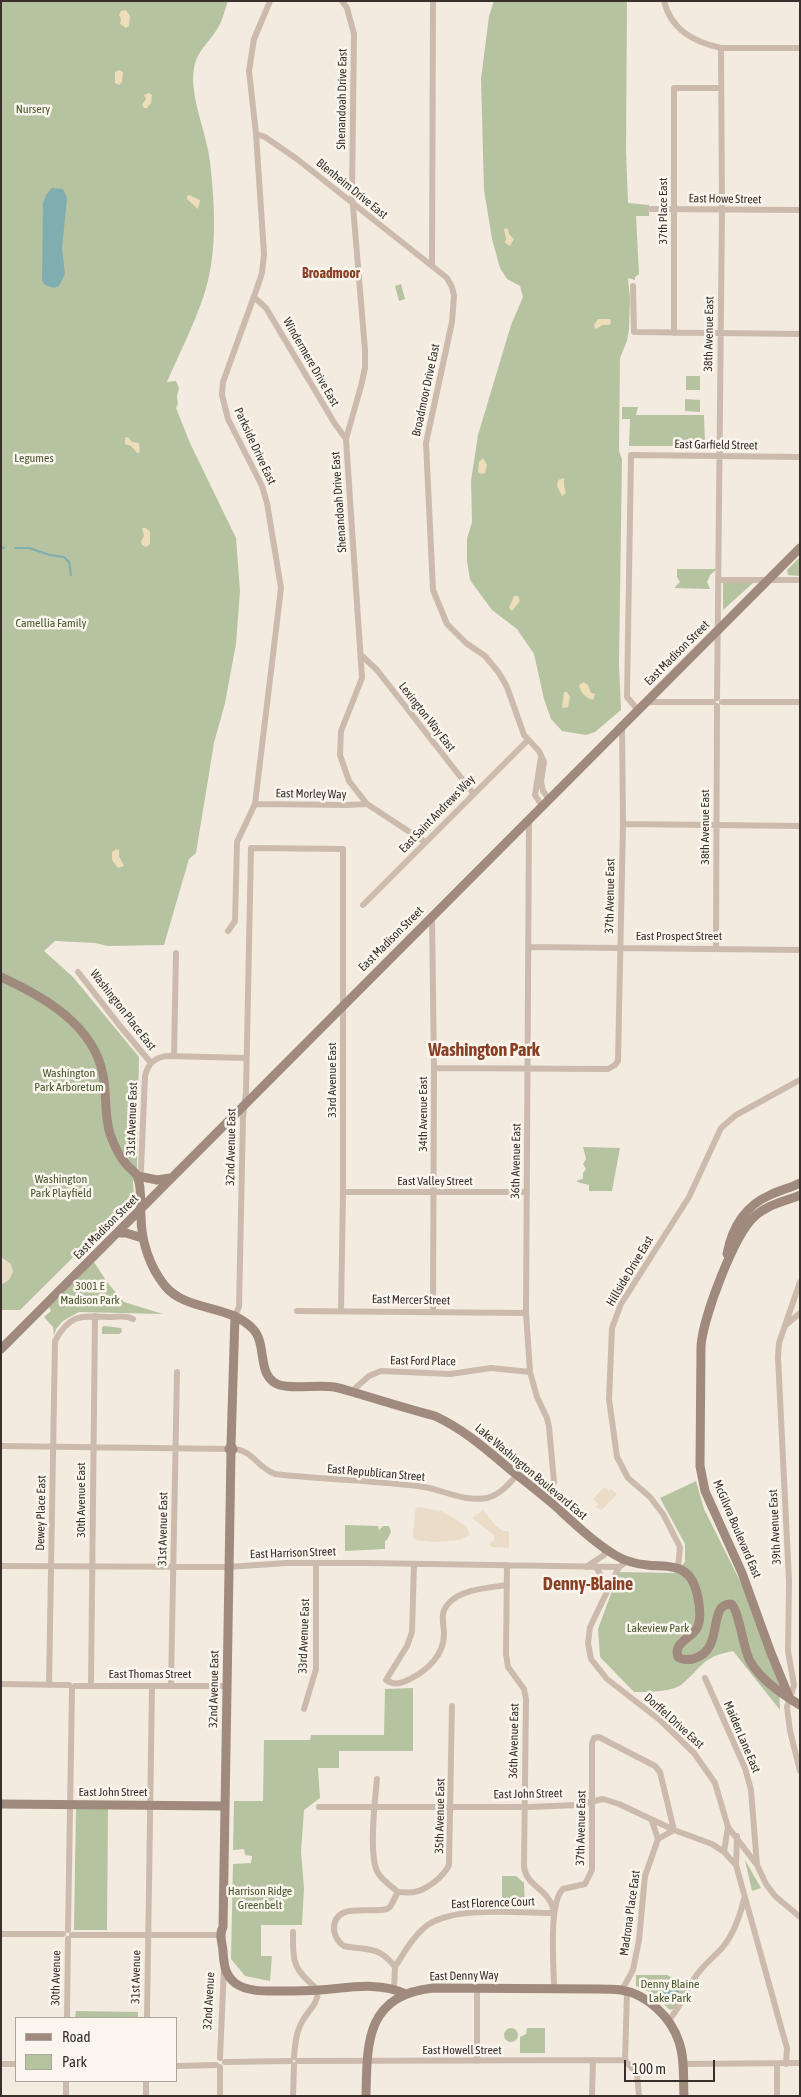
<!DOCTYPE html>
<style>
body{margin:0}
#map{position:relative;width:801px;height:2097px;overflow:hidden;background:#f3ebe0;font-family:"Asap Condensed",sans-serif}
canvas{display:block}
.frame{position:absolute;inset:0;border:2px solid #3a302b;pointer-events:none}
.legend{position:absolute;left:15px;top:2017px;width:162px;height:65px;box-sizing:border-box;background:#faf5ed;border:1px solid #ada69f;margin:0;padding:6px 9px;list-style:none;font-size:15px;color:#3a302b}
.legend li{display:flex;align-items:center;gap:10px;height:25px}
.legend b{width:25px;border:1px solid #ada69f}
.scale{position:absolute;left:624px;top:2060px;width:91px;height:22px;box-sizing:border-box;border:2px solid #3a302b;border-top:0;padding-left:6px;font-size:15px;line-height:18px;white-space:nowrap;color:#3a302b;-webkit-text-stroke:4px #faf5ed;paint-order:stroke}
</style>
<div id="map">
<canvas width="801" height="2097"></canvas>
<div class="frame"></div>
<ul class="legend">
<li><b style="height:6px;background:#a08a7d"></b>Road</li>
<li><b style="height:14px;background:#b6c3a0"></b>Park</li>
</ul>
<div class="scale">100 m</div>
</div>
<script>
const g = document.querySelector('canvas').getContext('2d');
g.lineJoin = 'round';
function paint(path, color) { g.fillStyle = color; g.fill(path, 'evenodd'); }
function stroke(path, color, width, dash) { g.strokeStyle = color; g.lineWidth = width; g.lineCap = dash ? 'butt' : 'round'; g.setLineDash(dash || []); g.stroke(path); }
function label(font, color, halo, rows, align = 'center') {
  g.font = font + ' "Asap Condensed",sans-serif'; g.lineWidth = 5; g.setLineDash([]); g.textBaseline = 'middle'; g.strokeStyle = halo; g.fillStyle = color; for (const [text, x, y, turn = 0] of rows) {
    g.save(); g.translate(x, y); g.rotate((+turn || 0) * Math.PI / 180); g.textAlign = isNaN(turn) ? turn : align; if (halo) g.strokeText(text, 0, 0); g.fillText(text, 0, 0); g.restore();
  }
}
paint(new Path2D(`
 M1,1H228C225,9 223,19 219,26C211,41 197,50 194,68C189,97 207,132 210,162C215,205 218,256 203,298C193,327 179,354 167,382L176,381L179,388L177,396L178,404L176,408L190,443L236,538L240,591L236,644L225,703L214,743L196,853L189,859L164,945L108,946L95,943L55,941L44,951L73,977L139,1057L137,1170L133,1182L134,1197L20,1310H1Z
 M494,1H627L626,150L628,203L649,205V216H636L639,274L635,277V280L628,278L630,299L629,329L627,341L620,358L619,451L622,459L619,664L621,710L595,732L586,735L562,731L551,719L544,699L534,654L517,629L492,610L470,580L467,561V539L472,522L471,481L478,435L511,325L523,297L520,286L507,279L500,268L492,239L484,190L481,79L489,16Z
 M401,284L405,299L399,301L395,286Z
 M686,376H700V390H686Z
 M685,399L700,400V412L685,411Z
 M622,407H638L636,415H704L705,443L699,446H629L630,419H622Z
 M800,557V576L788,575L787,570Z
 M677,569H717L710,575L707,582L710,589L674,588L680,582L677,577Z
 M723,583H753L723,610Z
 M583,1147L620,1148L612,1191H589V1185L577,1182L578,1180L583,1179V1173L586,1169L583,1164L586,1159Z
 M94,1262L107,1282L124,1302L163,1314L79,1312L63,1321L56,1329L54,1336L53,1327L44,1317L51,1311L49,1307Z
 M105,1326L121,1328L122,1332L119,1334H102V1327Z
 M696,1481L704,1509L744,1589L779,1685L780,1710L733,1651C701,1657 703,1667 681,1685C671,1692 646,1692 634,1692L600,1657L598,1629L619,1572L674,1573L685,1562V1544L660,1498Z
 M345,1525L378,1526L379,1530L383,1526H389L391,1532L387,1540L385,1541V1549L345,1551Z
 M413,1688V1751H339V1768H318L320,1798L304,1810L301,1852L304,1888L302,1925H261V1956H272L270,1981L245,1976L231,1959L233,1864L251,1863L252,1856L245,1855L244,1849L233,1850L234,1801H263L264,1740H310L311,1735H384L385,1689Z
 M76,1808L108,1809L107,1930H74Z
 M745,1860L761,1888L752,1891Z
 M502,1876H516L524,1883L525,1907H502Z
 M636,1975H667L687,1986L679,2007L670,2010L650,1992L636,1986Z
 M76,2011L138,2012V2018H75Z
 M527,2028H545V2053H520V2037L526,2034Z
 M504 2035a7 7 0 1 1 14 0a7 7 0 1 1-14 0Z`), '#b6c3a0');
paint(new Path2D(`
 M126,10L130,16L129,26L126,28L120,24L121,19L119,15L121,11Z
 M119,70L123,72L122,82L119,85L115,83V72Z
 M149,93L152,95L151,103L147,108H144L142,105L146,99L144,95Z
 M189,195L200,200L198,209L187,199V196Z
 M505,228L508,229L509,234L514,239L510,246L505,243L506,238L504,230Z
 M598,319H610L611,323L609,325H603L595,329L594,325Z
 M128,437L132,442L139,443L140,452L137,453L131,446L125,444V438Z
 M483,458L487,465L485,473L481,474L478,472L479,462Z
 M564,478V486L566,493L562,496L557,486L558,480Z
 M142,528H146L150,532V544L146,547L142,545L141,541L144,536Z
 M514,596H518L520,601L512,611L509,608Z
 M584,682L588,685L591,693L595,694L593,700C585,697 581,694 579,685Z
 M564,692H567L570,697L568,707L562,708Z
 M117,849L119,850V856L124,866L118,868L112,860V852Z`), '#edddb8');
paint(new Path2D(`
 M1,1257L11,1264L13,1272L9,1280L1,1285Z
 M604,1487L609,1491L611,1489L617,1494L602,1510L595,1507L598,1504L593,1499Z
 M417,1507L441,1511L450,1516L466,1526L470,1535L460,1540L434,1542L416,1540L413,1537L415,1512Z
 M483,1510L496,1526L503,1531H509V1548L492,1547L489,1544L494,1540V1535L472,1518Z`), '#ebdcc8');
paint(new Path2D(`
 M52,188L63,189L67,198L62,248L65,274L59,286L54,288L45,285L42,281L43,203L46,195Z
 M659 1991a10 10 0 1 1 20 0a10 10 0 1 1-20 0Z`), '#7fadb0');
stroke(new Path2D(`
 M1,547L4,548
 M15,548H29L50,555L64,557L69,562L71,575`), '#7fadb0', 2);
stroke(new Path2D(`
 M342,1L347,8L354,34L352,194L365,350V368L361,386L346,439L362,678L341,731L340,755L349,781L367,804L425,842
 M433,1L432,266L447,278L452,287L454,296L452,322L426,443L433,590L447,624L466,643L485,656L499,673L507,687L524,735L539,751L544,762L541,782L543,791L549,799
 M664,1C671,30 694,42 721,48L722,210L717,698
 M721,48H800
 M256,134L265,137L297,159L432,266
 M651,209L800,210
 M633,286L634,332L800,334
 M254,297L266,308L335,424L346,439
 M674,333V88H721
 M718,580H800
 M362,656L377,670L473,793
 M646,702H713
 M722,702H800
 M638,710L627,697L631,455L800,457
 M541,757L535,795L542,806
 M255,804L346,805L367,804
 M529,819L526,1313L530,1372L537,1397L547,1418L549,1427L554,1482L547,1498
 M623,824L800,826
 M363,905L528,740
 M432,916L434,1068L433,1312
 M228,931L235,921L237,842L255,804L281,588L267,503L262,486L228,419L222,395L223,382L257,288L262,273L264,254L256,134L249,71L254,39L270,1
 M529,947L800,950
 M716,947L717,706
 M78,972L120,1026L151,1063
 M174,1056L176,953
 M434,1068L608,1069L615,1065L618,1061L623,824L622,726
 M138,1176L141,1170L145,1076C148,1063 155,1057 168,1056L246,1058
 M343,1192H527
 M800,1282L779,1343L778,1357L789,1581L788,1651L794,1685L787,1707L790,1731L800,1771
 M297,1311L526,1313
 M235,1316L239,1307L243,1118L246,1091L251,848L343,849V1192L341,1311
 M786,1325L800,1313
 M351,1392L369,1376L381,1371L450,1374L491,1368L530,1372
 M1,1446L229,1449
 M233,1449C253,1450 256,1467 275,1474C324,1480 375,1480 424,1487C446,1491 464,1502 487,1498C500,1495 509,1484 517,1475
 M414,1564L412,1632L407,1646L386,1680C395,1686 402,1683 410,1679C428,1670 445,1654 444,1632C443,1621 440,1612 449,1603C462,1589 488,1588 507,1585
 M1,1566L228,1567L287,1563H365L619,1567L628,1561
 M586,1567L604,1555L605,1548
 M596,1567L608,1588
 M619,1567L590,1627L588,1643L591,1659L607,1679L661,1721L694,1753L715,1783L728,1827L757,1865L766,1884L775,1896L800,1917
 M678,1568L680,1547L663,1514L650,1497L628,1478L617,1457L609,1399L612,1328L621,1304L689,1197L721,1128L736,1115L800,1080
 M705,1678L745,1768L751,1790L757,1865
 M1,1684L69,1685
 M49,1685L55,1341C70,1313 82,1316 110,1317C117,1317 126,1315 133,1319
 M91,1685L95,1316
 M75,1686H226
 M171,1686L177,1372
 M304,1709L316,1669V1563
 M377,1779C375,1799 368,1857 378,1873C382,1880 391,1886 398,1892
 M319,1807H529L577,1805L603,1799L619,1804L674,1830L712,1844L724,1852L736,1865L781,2027L787,2048L786,2064
 M724,1852L728,1827
 M736,1865L737,1836
 M398,1892C403,1892 409,1893 414,1892C427,1890 444,1876 449,1865L452,1706
 M68,1930L72,1689
 M293,1932C293,1965 293,1968 318,1990C318,2005 308,2010 302,2022C296,2032 295,2045 294,2057
 M1,1934H63
 M72,1935H220
 M395,1967C404,1953 412,1938 425,1927C452,1905 520,1913 554,1913C550,1888 527,1888 524,1867L526,1699L524,1689L508,1667L506,1654L507,1565
 M554,1988C554,1966 548,1903 563,1889L585,1884L592,1870V1743L594,1738L599,1737L655,1766L660,1772L674,1830L658,1839
 M394,1989L395,1967C378,1945 368,1951 344,1946C338,1942 335,1937 334,1930C333,1901 370,1914 387,1909L390,1907L398,1892
 M622,1990L633,1970L639,1940L645,1876L658,1839L652,1821
 M627,1992L625,2060L637,2074L639,2096
 M67,2018L68,1939
 M147,2018L152,1686
 M668,2021C682,2006 685,1991 696,1976C703,1965 714,1957 722,1948C734,1934 740,1916 744,1899
 M220,2058L224,1967
 M298,2061L625,2060
 M477,2061V1988
 M225,2062L290,2061
 M1,2064H16
 M683,2064L800,2063
 M777,2064V2096
 M176,2066L216,2065
 M66,2096V2081
 M146,2096V2081
 M220,2096V2067
 M293,2096L294,2065
 M592,2096L593,2060`), '#ccbbac', 6);
stroke(new Path2D(`
 M1,977C43,996 94,1025 103,1075C107,1094 104,1115 110,1134C114,1145 119,1156 126,1164C130,1169 137,1173 138,1178C142,1190 140,1204 141,1216C141,1240 149,1266 165,1286C187,1312 228,1304 252,1328C268,1343 256,1374 277,1384C290,1390 318,1384 334,1387C345,1389 355,1393 366,1396C389,1403 412,1410 435,1416C465,1430 487,1450 512,1471C526,1482 540,1493 553,1504C573,1522 592,1541 615,1555C625,1561 636,1564 647,1565C663,1567 682,1563 692,1580C698,1591 703,1617 697,1628C691,1639 673,1642 678,1657C682,1660 687,1660 693,1659C726,1650 706,1604 731,1604C739,1609 743,1649 750,1661C760,1679 783,1695 800,1705
 M138,1176L157,1180L170,1178
 M117,1233H126L142,1238
 M727,1254C732,1227 745,1206 770,1195C780,1190 790,1188 800,1183
 M1,1349L800,548
 M231,1445L233,1449L231,1452L229,1449L231,1445L235,1316
 M231,1452L223,1927C218,1936 223,1943 223,1952C224,1965 225,1975 235,1983C247,1992 266,1991 280,1991C293,1991 306,1991 319,1990C348,1988 378,1981 406,1994
 M789,1697L771,1653L742,1573L705,1491L700,1466L701,1346C703,1318 734,1234 755,1216C768,1204 784,1202 800,1195
 M1,1804L225,1806
 M366,2096C367,2042 366,1995 433,1988L598,1989C605,1989 613,1989 621,1990C647,1994 671,2017 679,2042C685,2059 683,2078 684,2096`), '#a08a7d', 9);
label('12px', '#3a302b', '#faf5ed', [
 ["Shenandoah Drive East",342,99,-89],
 ["Blenheim Drive East",352,189,39],
 ["East Howe Street",725,199,1],
 ["37th Place East",663,211,-90],
 ["38th Avenue East",709,334,-89],
 ["Windermere Drive East",311,362,60],
 ["Broadmoor Drive East",426,390,-78],
 ["East Garfield Street",716,445,1],
 ["Parkside Drive East",255,446,65],
 ["Shenandoah Drive East",339,502,-94],
 ["East Madison Street",677,653,-45],
 ["Lexington Way East",427,717,52],
 ["East Morley Way",311,794,1],
 ["East Saint Andrews Way",437,814,-46],
 ["38th Avenue East",705,827,-90],
 ["37th Avenue East",610,896,-89],
 ["East Prospect Street",679,936],
 ["East Madison Street",391,939,-45],
 ["Washington Place East",123,1010,52],
 ["33rd Avenue East",332,1080,-90],
 ["34th Avenue East",423,1114,-90],
 ["31st Avenue East",132,1119,-88],
 ["32nd Avenue East",231,1147,-89],
 ["36th Avenue East",516,1161,-89],
 ["East Valley Street",435,1181],
 ["East Madison Street",106,1227,-45],
 ["Hillside Drive East",630,1271,-59],
 ["East Mercer Street",411,1300,1],
 ["East Ford Place",423,1361,1],
 ["Lake Washington Boulevard East",531,1472,40],
 ["East Republican Street",376,1473,5],
 ["30th Avenue East",81,1500,-90],
 ["Dewey Place East",41,1513,-89],
 ["39th Avenue East",775,1527,-93],
 ["31st Avenue East",163,1529,-89],
 ["McGilvra Boulevard East",737,1529,67],
 ["East Harrison Street",293,1553,-2],
 ["33rd Avenue East",304,1636,-88],
 ["East Thomas Street",150,1674],
 ["32nd Avenue East",214,1689,-89],
 ["Dorffel Drive East",674,1721,42],
 ["Maiden Lane East",742,1737,67],
 ["36th Avenue East",514,1741,-89],
 ["East John Street",113,1792],
 ["East John Street",528,1794,-1],
 ["35th Avenue East",440,1816,-89],
 ["37th Avenue East",581,1828,-89],
 ["East Florence Court",493,1903,-2],
 ["Madrona Place East",630,1913,-82],
 ["East Denny Way",464,1976,-1],
 ["31st Avenue",136,1977,-89],
 ["30th Avenue",56,1978,-89],
 ["32nd Avenue",209,2001,-87],
 ["East Howell Street",462,2050]
]);
label('12px', '#48582f', '#faf5ed', [
 ["Nursery",33,109],
 ["Legumes",34,458],
 ["Camellia Family",51,623],
 ["Washington",69,1073],
 ["Park Arboretum",69,1087],
 ["Washington",61,1179],
 ["Park Playfield",61,1193],
 ["3001 E",90,1286],
 ["Madison Park",90,1300],
 ["Lakeview Park",658,1628],
 ["Harrison Ridge",260,1891],
 ["Greenbelt",260,1905],
 ["Denny Blaine",670,1984],
 ["Lake Park",670,1998]
]);
label('bold 14px', '#883f24', '#faf5ed', [
 ["Broadmoor",331,274]
]);
label('bold 18px', '#883f24', '#faf5ed', [
 ["Washington Park",484,1050],
 ["Denny-Blaine",588,1584]
]);
</script>
